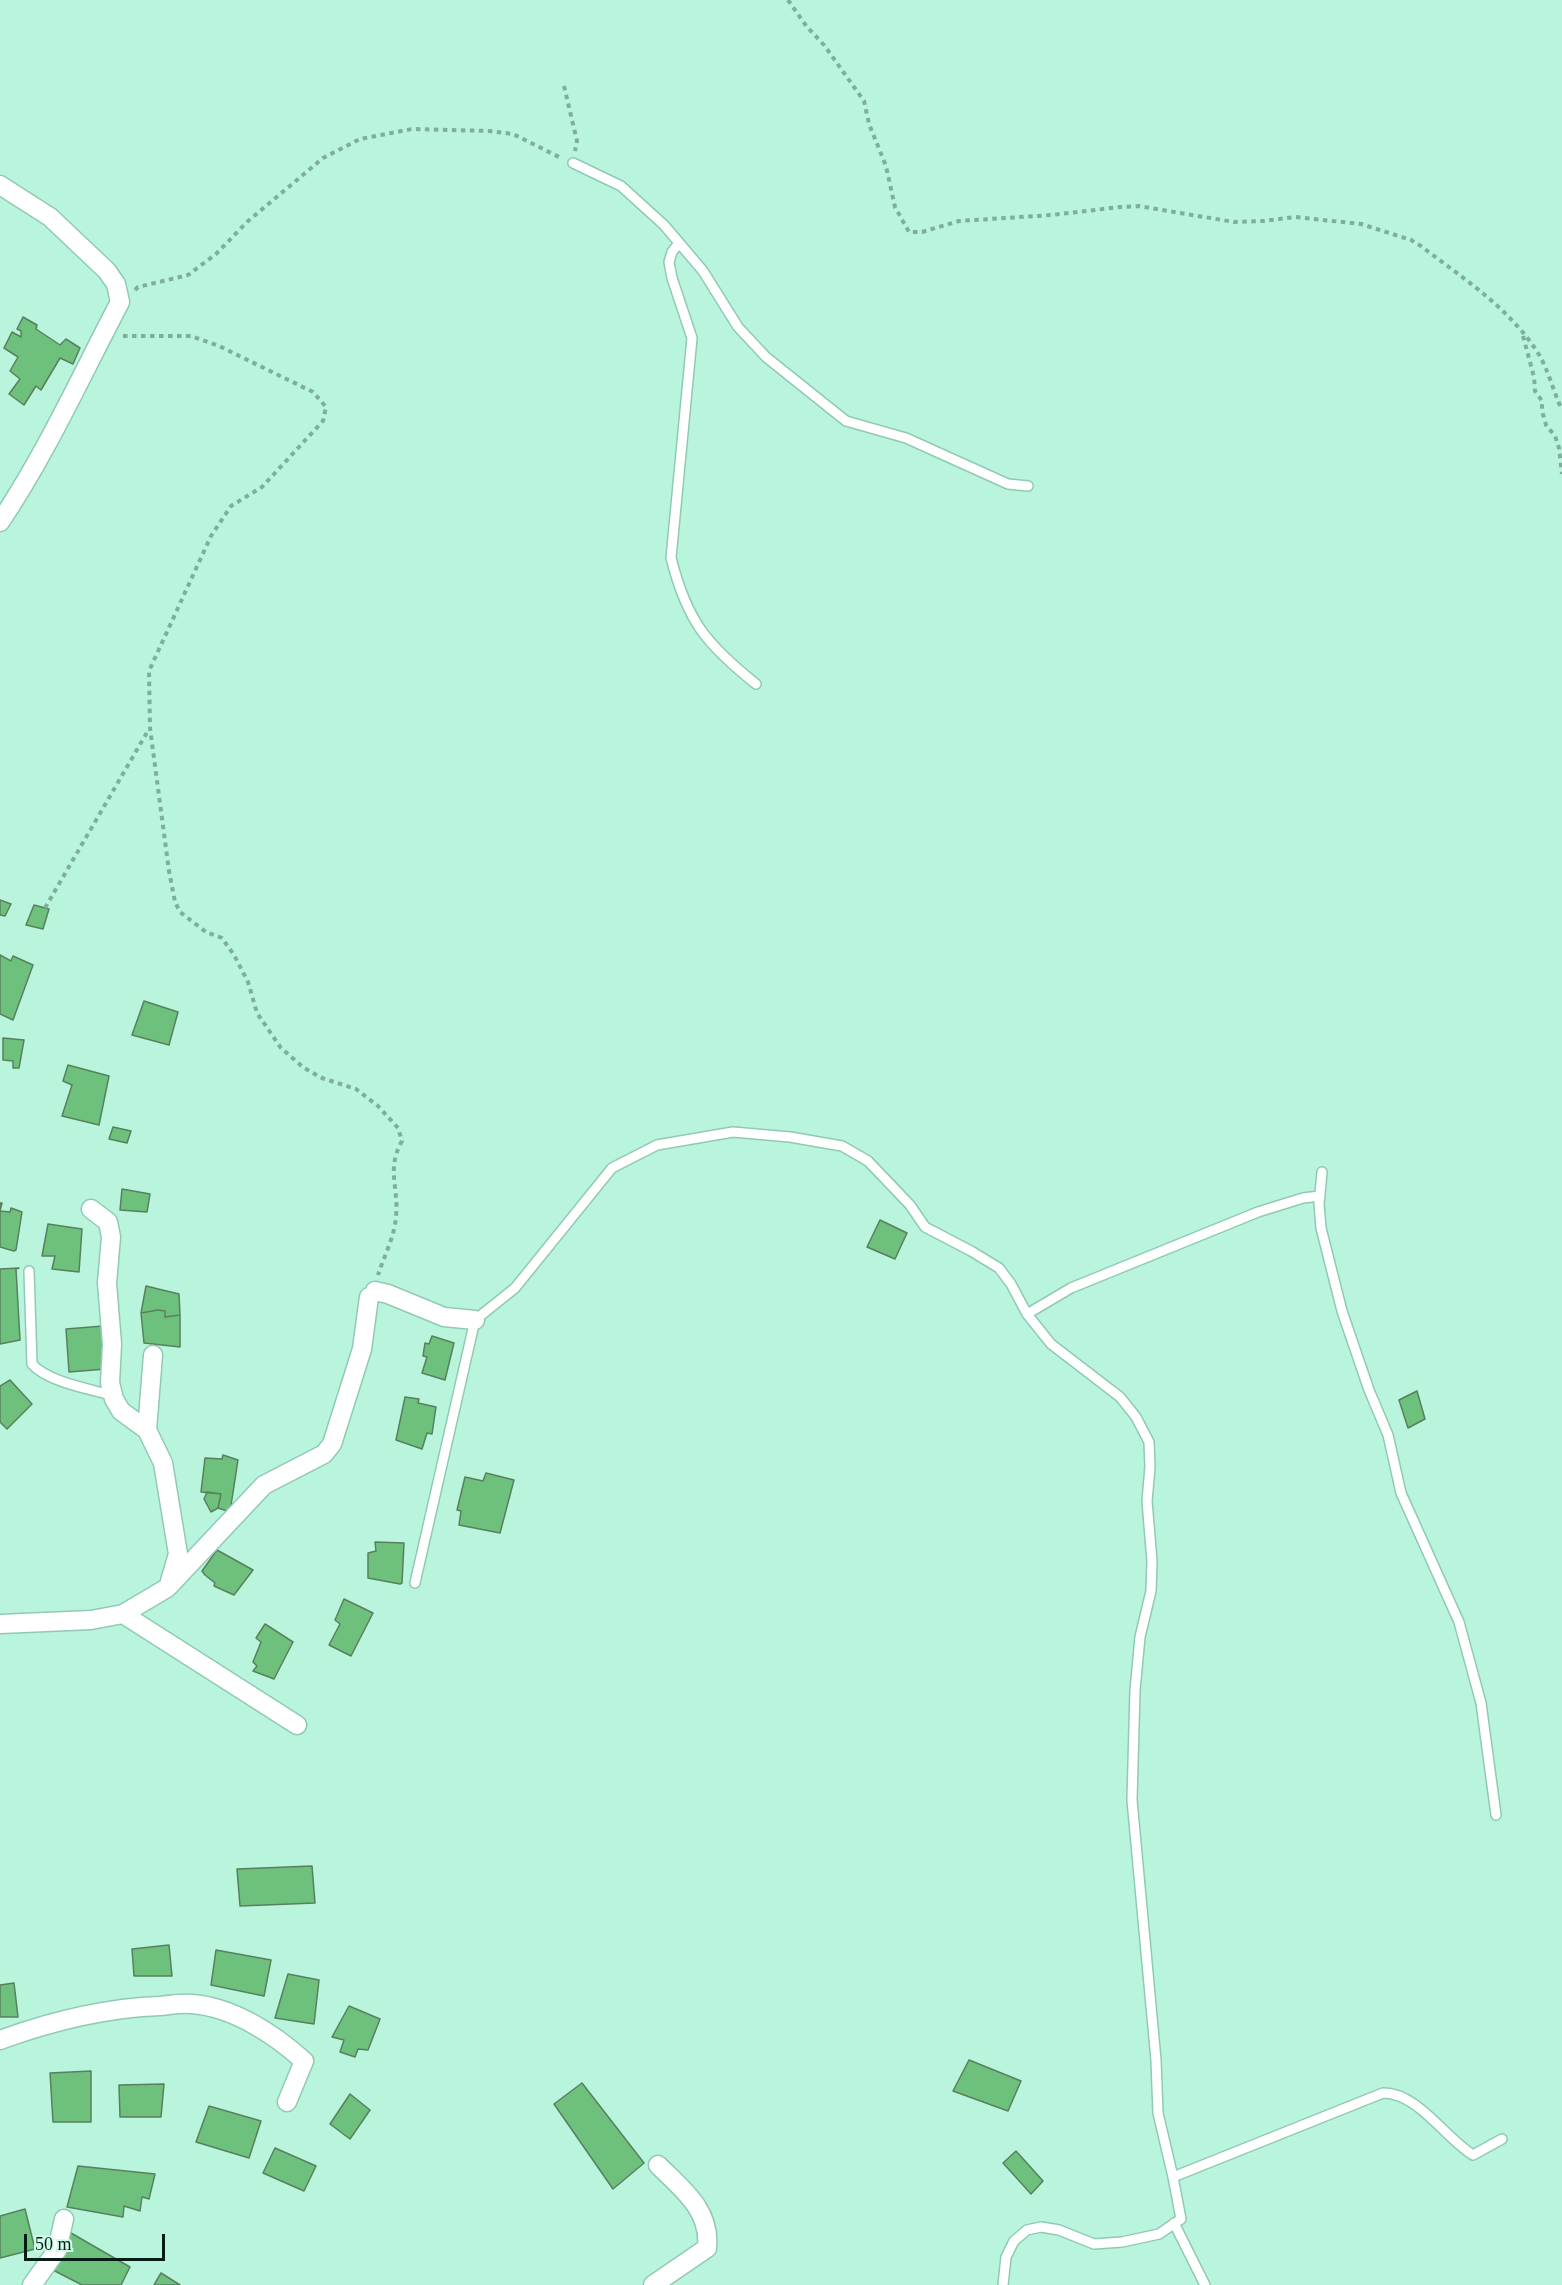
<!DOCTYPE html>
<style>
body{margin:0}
#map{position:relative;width:1562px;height:2285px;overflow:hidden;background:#b9f4dc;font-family:Georgia,serif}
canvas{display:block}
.scale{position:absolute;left:24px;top:2234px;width:141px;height:27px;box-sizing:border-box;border:3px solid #061d16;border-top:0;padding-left:8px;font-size:18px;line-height:21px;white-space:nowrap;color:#061d16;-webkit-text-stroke:4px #d0feeb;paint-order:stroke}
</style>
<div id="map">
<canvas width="1562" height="2285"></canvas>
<div class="scale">50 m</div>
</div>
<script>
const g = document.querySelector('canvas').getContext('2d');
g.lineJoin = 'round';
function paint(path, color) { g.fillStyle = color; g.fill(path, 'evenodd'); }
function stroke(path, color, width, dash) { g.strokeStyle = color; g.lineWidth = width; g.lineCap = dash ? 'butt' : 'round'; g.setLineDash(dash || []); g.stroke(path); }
const building = new Path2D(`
 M23,317L37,325L36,329L60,345L66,339L80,348L73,364L60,358L41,390L36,386L24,405L9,394L20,379L10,371L18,357L4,348L12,332L21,337V331L17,329Z
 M0,900L11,904L5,916L0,915Z
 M34,905L49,909L43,929L26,925Z
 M0,955L11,961L13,956L33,965L13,1020L0,1014Z
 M144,1001L178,1012L169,1045L132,1035Z
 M3,1038L24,1040L19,1068H13V1061L3,1060Z
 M68,1065L109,1076L99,1125L62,1116L72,1085L63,1081Z
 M113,1127L131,1131L127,1143L109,1139Z
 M122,1189L150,1194L147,1212L120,1210Z
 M0,1203H2L0,1211L10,1212L11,1208L22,1212L16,1250L14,1251L0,1247Z
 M880,1220L907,1233L895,1259L867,1247Z
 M48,1224L82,1229L79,1272L52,1269L55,1256H42Z
 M19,1268L16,1269L20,1340L0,1344V1269Z
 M146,1286L179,1294L180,1315L165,1317V1311L158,1310L141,1313Z
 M158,1310L165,1311V1317L180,1315V1347L144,1343L141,1313Z
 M103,1326L106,1369L69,1372L66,1329Z
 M432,1336L454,1343L445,1380L422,1373L427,1357L423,1356L425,1343L429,1344Z
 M10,1380L32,1404L7,1429L0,1422V1386Z
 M1417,1391L1425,1419L1408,1428L1399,1400Z
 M405,1397L419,1399L418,1403L436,1407L432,1434L427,1433L422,1449L396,1440Z
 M223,1455L238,1460L230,1512L218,1508L221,1494L201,1492L205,1458L222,1459Z
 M486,1473L514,1480L500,1533L459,1525L461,1511L457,1510L465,1477L483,1481Z
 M207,1492L221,1494L218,1508L211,1512L204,1499Z
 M375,1542L404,1543L402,1583L400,1584L368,1578V1553L376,1551Z
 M217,1550L253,1570L234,1595L214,1586L215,1583L205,1575L202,1571Z
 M344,1599L373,1613L351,1656L329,1645L340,1624L335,1620Z
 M265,1624L293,1642L274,1679L253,1671L257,1666L253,1662L261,1642L256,1638Z
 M312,1866L315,1903L240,1906L237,1869Z
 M169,1945L172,1976H134L132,1949Z
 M216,1950L271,1960L264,1996L211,1985Z
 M288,1974L319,1980L314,2024L275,2018Z
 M14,1983L18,2017H0V1985Z
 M349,2006L380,2019L368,2050L358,2049L355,2057L340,2052L344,2040L332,2037Z
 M969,2060L1021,2081L1008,2111L953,2091Z
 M91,2071V2122H53L50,2073Z
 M582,2083L644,2163L613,2189L554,2104Z
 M164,2084L161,2117H120L119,2085Z
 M350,2094L370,2110L350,2139L330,2124Z
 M209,2106L261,2121L249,2158L196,2142Z
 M275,2148L316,2166L304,2191L263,2173Z
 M1016,2151L1043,2181L1031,2194L1003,2163Z
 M78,2166L155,2174L149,2199L142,2197L140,2211L124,2206L123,2217L67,2207Z
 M25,2209L35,2249L0,2258V2216Z
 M71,2233L130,2267L121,2285H82L51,2269Z
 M161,2273L180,2285H154Z`);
paint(building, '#6ec17d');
stroke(building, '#58805e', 1.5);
const lane = new Path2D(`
 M573,163L621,186L664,225L703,271L738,327L766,357L846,421L906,438L1008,484L1028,486
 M679,243L672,252L669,262L672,278L692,338L671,558C687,621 706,644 756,684
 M1322,1172L1319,1204L1321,1228L1342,1311L1369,1390L1388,1435L1401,1493L1459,1622L1481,1703L1496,1815
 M29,1271L32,1364C47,1381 85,1388 107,1394L113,1399
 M1027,1314L1071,1288L1258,1212L1303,1198L1320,1196
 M415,1583L475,1320L515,1288L612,1168L657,1145L733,1132L790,1137L842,1146L868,1161L910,1205L925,1227L971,1251L999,1268L1011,1284L1027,1314L1051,1344L1120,1397L1136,1417L1149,1442L1150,1467L1147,1501L1152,1561L1151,1591L1140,1637L1135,1690L1132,1800L1156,2060L1158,2113L1173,2177L1181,2219L1159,2234L1122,2242L1094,2244L1059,2230L1041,2227L1027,2230L1014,2241L1006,2257L1003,2285
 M1173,2177L1383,2093C1417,2092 1446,2139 1473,2155L1502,2139
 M1174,2223L1205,2285`);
const street = new Path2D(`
 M0,185L50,217L107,271L116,284L120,302C81,376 47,452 0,522
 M91,1209L108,1222L111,1237L107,1283L112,1344L110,1383L114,1399L121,1411L147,1430L163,1463L178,1554L170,1581
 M375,1291L388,1294L444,1317L475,1320
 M147,1430L153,1355
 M123,1614L297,1725
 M0,1624L91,1620L123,1614L167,1588L264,1485L324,1454L332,1444L362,1349L369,1297
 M0,2040C52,2021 104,2008 160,2006C170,2005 181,2003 192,2004C233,2007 274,2034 304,2061L287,2102
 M32,2285L57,2250L64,2219
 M653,2285L707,2248C711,2210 682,2189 658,2165`);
stroke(lane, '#91cab4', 12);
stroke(street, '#91cab4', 21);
stroke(new Path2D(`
 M788,0L807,27L824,45L864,101L869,124L886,166L895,207L909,232H922L959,221L1052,215L1120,207L1139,206L1234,222L1264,221L1295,217L1361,224L1411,240L1421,246C1461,277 1504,304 1534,347C1548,366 1552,389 1562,410
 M564,86L577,141L575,151
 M135,290L138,287L188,275L216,254L247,222L323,158L360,139L412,129L489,131L513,134L561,158
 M123,336H191L219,346L313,392L326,407L323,421L262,487L231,506L211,536L149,671L150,728L169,871L175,902L180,912L206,932L222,938L234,955L248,982L257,1013L281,1048L304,1068L322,1078L356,1089L378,1106L398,1128L402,1141C386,1169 399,1188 396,1216C395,1236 384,1256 378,1275
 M1523,336L1534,377L1535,391L1542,401V411L1546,425L1555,436L1559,448L1562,474
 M45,908L149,729`), '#7fae9c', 4, [4.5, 4.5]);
stroke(lane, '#fff', 9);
stroke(street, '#fff', 18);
</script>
